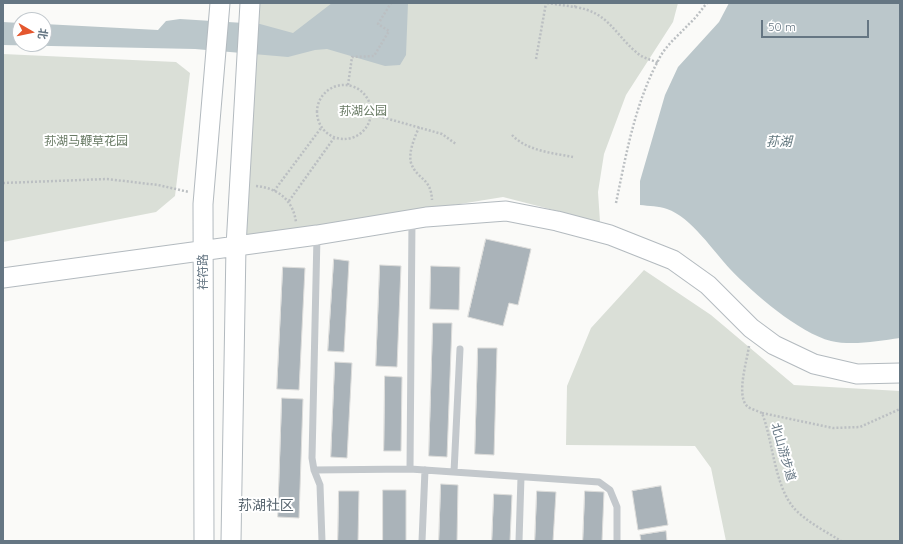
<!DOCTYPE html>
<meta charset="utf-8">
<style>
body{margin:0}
#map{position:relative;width:903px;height:544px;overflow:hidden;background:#fafaf8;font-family:Quicksand,"Noto Sans SC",sans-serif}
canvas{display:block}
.frame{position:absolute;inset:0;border:4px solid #657683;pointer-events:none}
.north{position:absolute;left:12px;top:12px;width:40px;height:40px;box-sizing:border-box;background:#fff;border:1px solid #c1c8cd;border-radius:50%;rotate:99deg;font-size:11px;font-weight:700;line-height:16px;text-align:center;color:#657683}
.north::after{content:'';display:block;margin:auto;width:14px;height:18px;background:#e4572e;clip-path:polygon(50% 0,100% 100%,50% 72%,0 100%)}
.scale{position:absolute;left:761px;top:20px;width:108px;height:18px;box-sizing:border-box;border:2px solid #657683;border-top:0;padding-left:5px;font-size:12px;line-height:14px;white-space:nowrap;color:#657683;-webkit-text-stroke:3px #fff;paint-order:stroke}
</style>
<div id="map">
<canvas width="903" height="544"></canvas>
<div class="frame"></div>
<div class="north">北</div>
<div class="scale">50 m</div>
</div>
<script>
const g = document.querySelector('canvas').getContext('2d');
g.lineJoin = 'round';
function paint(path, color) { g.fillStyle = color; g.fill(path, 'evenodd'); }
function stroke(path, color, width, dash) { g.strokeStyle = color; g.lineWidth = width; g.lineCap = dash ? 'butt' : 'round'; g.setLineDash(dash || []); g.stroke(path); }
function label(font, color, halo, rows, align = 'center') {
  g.font = font + ' Quicksand,"Noto Sans SC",sans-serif'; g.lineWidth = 4; g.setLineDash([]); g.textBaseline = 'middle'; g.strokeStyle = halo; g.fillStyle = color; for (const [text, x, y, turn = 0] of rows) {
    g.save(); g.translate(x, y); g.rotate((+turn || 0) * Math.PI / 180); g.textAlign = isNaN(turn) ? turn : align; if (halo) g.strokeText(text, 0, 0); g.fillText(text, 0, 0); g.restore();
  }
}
paint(new Path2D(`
 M258,3H678L673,22L626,95L604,154L598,192L600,222L503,197L245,239Z
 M3,54L176,62L190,73L175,196L156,212L3,242Z
 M644,270L711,315L794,385L900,391V541H726L711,468L695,446L566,445L567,386L591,328Z`), '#dadfd7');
paint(new Path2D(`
 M332,3H408L406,55L400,65L385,66L327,49L315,50L288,57L195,49L3,45V22L20,23V44H44V24L158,30L166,21L180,19L260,24L293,33Z
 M729,3H900V338C878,341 853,346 831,341C799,333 753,293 730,269C714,252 691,217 667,209C659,206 649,206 640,205V181L665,95L678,67L719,22Z`), '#bbc7cb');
const building = new Path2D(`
 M486,239L531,249L518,305L509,303L503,326L468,317Z
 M334,259L349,261L344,352L328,351Z
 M380,265L401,266L397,367L376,366Z
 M431,266L460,267L459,310L430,309Z
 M283,267L305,268L299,390L277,389Z
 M433,323H452L447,457L429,456Z
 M478,348H497L494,455L475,454Z
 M335,362L352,363L347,458L331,457Z
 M385,376L402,377L401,451H384Z
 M282,398L303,399L299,518L278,517Z
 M441,484L458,485L457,541H439Z
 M661,486L668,525L638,530L632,491Z
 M383,490H406V541H383Z
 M339,491H359L358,541H338Z
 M537,491L556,492L553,541H535Z
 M585,491L604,492L602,541H583Z
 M494,494L512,495L510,541H492Z
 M666,531L667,541H641L640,535Z`);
paint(building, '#aab3b9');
stroke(building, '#dcdcda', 1);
const secondary = new Path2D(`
 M3,278L317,235L426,217L506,211L557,221L610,235L673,260L708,285L751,328L774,345L814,364L857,374L900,373
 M204,541L203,204L220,3
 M231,541L236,246L250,3`);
stroke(secondary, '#b3babf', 21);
stroke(new Path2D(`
 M547,3L575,7L576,3
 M575,7C608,12 614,33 636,52C642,58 650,59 658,63
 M536,59L546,3
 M317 112a27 27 0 1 1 54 0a27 27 0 1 1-54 0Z
 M348,85L352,57L374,56L389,31L378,24L391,3
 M371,114L442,134L456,144
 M419,127C415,137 408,152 411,163C417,180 431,177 432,200
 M512,135C527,151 553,153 573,157
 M3,183L107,179L158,185L189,192
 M256,186C278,188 293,200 296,222
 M274,191L321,128
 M289,201L334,138
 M616,203C626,155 635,103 659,59C666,45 679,35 689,24C696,18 701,10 707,3
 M749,346C747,361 736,395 747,406C750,409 758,411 762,413C773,441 774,483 793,507C805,521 825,531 841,541
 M762,413L833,428L860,427L900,409`), '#bbbfc2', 2.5, [2, 2]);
stroke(new Path2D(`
 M317,236L312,458L314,470L320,485L322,541
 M410,469L412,219
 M314,470L410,469L599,482L610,490L617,507V541
 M454,472L460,349
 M422,541L425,470
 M519,541L521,477`), '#c3c8cc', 7);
stroke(secondary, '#fff', 19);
label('12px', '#687a64', '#fff', [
 ["荪湖公园",363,111],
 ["荪湖马鞭草花园",86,141]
]);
label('12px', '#657683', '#fff', [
 ["祥符路",203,272,-90],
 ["北山游步道",783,452,74]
]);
label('italic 13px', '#60757c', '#fff', [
 ["荪湖",779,142]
]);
label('14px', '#57646e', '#fff', [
 ["荪湖社区",266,506]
]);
</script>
